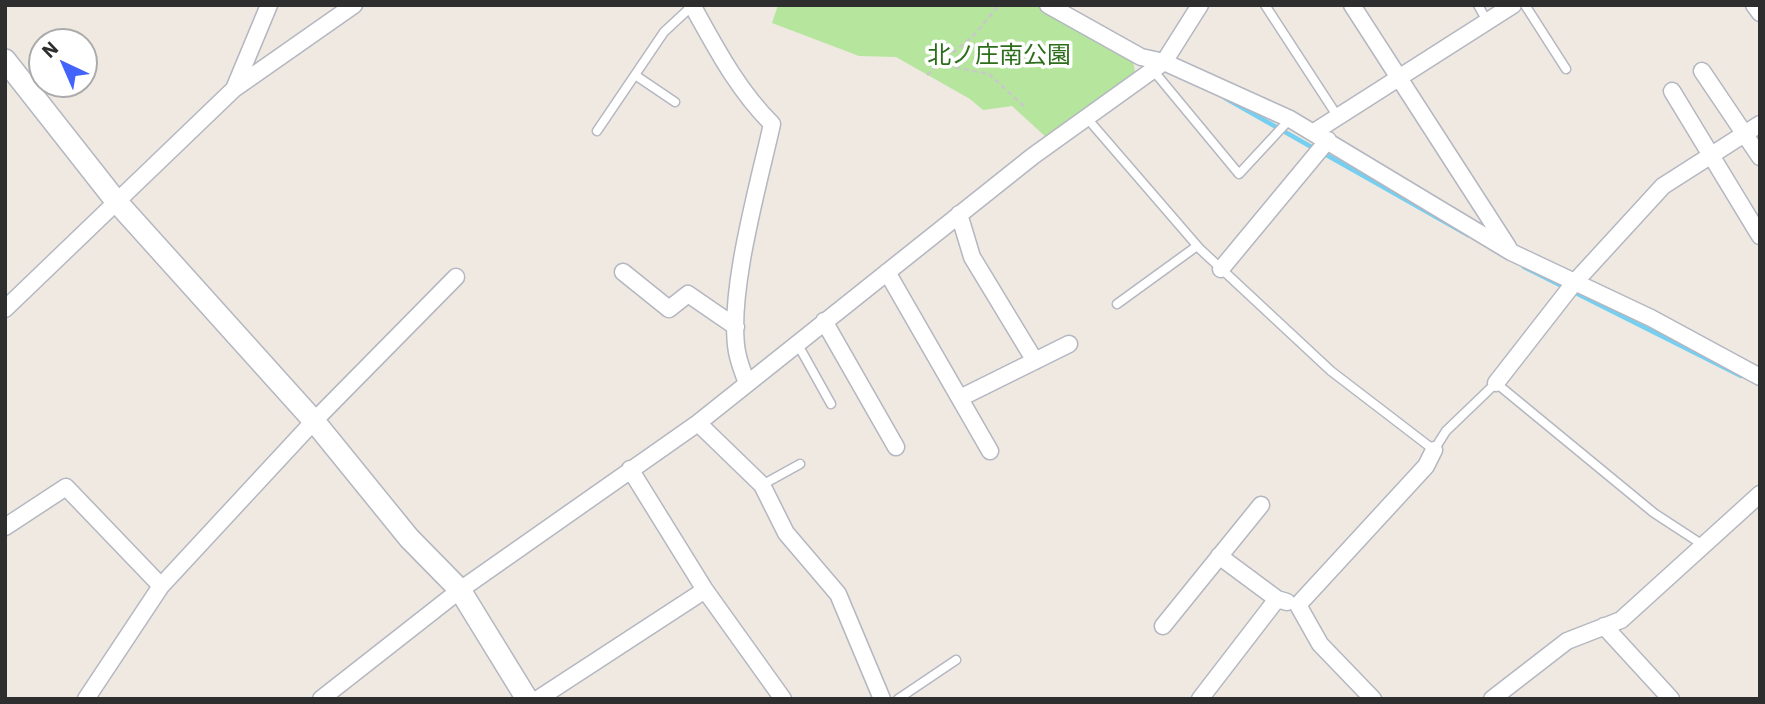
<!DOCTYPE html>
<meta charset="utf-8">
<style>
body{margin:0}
#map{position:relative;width:1765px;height:704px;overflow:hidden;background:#efe9e1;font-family:"IBM Plex Sans",sans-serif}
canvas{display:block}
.frame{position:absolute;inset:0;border:7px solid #2e2e2e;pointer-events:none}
.north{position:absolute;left:28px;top:28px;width:70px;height:70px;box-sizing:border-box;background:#fff;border:2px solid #ababab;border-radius:50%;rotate:316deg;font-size:19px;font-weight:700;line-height:28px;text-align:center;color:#2e2e2e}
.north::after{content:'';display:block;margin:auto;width:24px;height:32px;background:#4264fb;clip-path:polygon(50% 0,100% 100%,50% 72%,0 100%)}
</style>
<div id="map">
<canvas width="1765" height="704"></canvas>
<div class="frame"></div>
<div class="north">N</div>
</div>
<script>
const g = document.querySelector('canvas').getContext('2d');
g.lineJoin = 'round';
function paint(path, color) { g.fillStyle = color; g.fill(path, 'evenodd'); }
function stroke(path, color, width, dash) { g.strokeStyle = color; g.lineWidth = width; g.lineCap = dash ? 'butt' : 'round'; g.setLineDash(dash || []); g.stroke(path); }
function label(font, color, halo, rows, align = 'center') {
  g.font = font + ' "IBM Plex Sans","Noto Sans JP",sans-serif'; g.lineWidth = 7; g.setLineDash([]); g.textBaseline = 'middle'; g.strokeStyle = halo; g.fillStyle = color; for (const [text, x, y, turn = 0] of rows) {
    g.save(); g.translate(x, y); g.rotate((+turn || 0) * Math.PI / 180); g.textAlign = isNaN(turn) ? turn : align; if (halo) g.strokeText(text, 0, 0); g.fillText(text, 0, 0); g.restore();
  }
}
paint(new Path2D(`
 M778,5H1035L1133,60L1135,72L1048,139L1012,106L983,110L970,99L896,57L859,56L772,23Z`), '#b6e59e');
stroke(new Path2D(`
 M1225,98L1315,149
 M1323,153L1468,235
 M1524,267L1741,376`), '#75cff0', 4.5);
const service = new Path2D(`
 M1265,5L1338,117
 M1478,5L1487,21
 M1525,5L1566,69
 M1152,69L1239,174L1290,119
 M635,75L675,102
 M1086,117L1200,249L1331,371L1434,450L1446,431L1496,383L1654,513L1703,545
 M597,131L664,32L692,6
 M1117,304L1197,246
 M797,343L831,404
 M762,485L800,464
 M898,699L956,660`);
const minor = new Path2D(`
 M692,5C716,48 737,89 772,124C759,183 727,294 737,352C739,362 743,373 747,383
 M1048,5L1141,57L1164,62L1290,119L1511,252L1651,318L1760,377
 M1352,5L1508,247
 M1754,5L1760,13
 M1702,71L1760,157
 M234,89L269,5
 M1672,91L1760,236
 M1314,132L1513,5
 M959,214L972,257L1035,361
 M1221,269L1328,140
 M623,272L669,309L688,294L736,327
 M887,272L990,451
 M5,309L234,89L354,5
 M824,321L896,447
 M1496,383L1574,283L1663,186L1760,124
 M960,398L1069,344
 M698,423L762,485L786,533L838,594L882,699
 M630,469L705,590L783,699
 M5,527L66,487L161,586
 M1219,556L1277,599L1287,602
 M1163,626L1261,505
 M1604,626L1671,699
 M86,699L161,586L314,421L456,277
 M321,699L460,590L698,423L1033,156L1164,62L1200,5
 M538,699L705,590
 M1200,699L1277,599
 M1373,699L1320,644L1298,605L1426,466L1434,450
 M1492,699L1567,641L1621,620L1760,494`);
const tertiary = new Path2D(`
 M5,60L116,201L314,421L409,538L460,590L527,699`);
stroke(service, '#b4b7c1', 11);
stroke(minor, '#b4b7c1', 19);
stroke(tertiary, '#b4b7c1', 24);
stroke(new Path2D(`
 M939,64L989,74L1025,107
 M927,75L975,34L999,5`), '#c9c9c9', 2.5, [5, 3.5]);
stroke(service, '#fff', 8);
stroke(minor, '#fff', 16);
stroke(tertiary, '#fff', 21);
label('24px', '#2c6e1b', '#fff', [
 ["北ノ庄南公園",999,56]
]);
</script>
